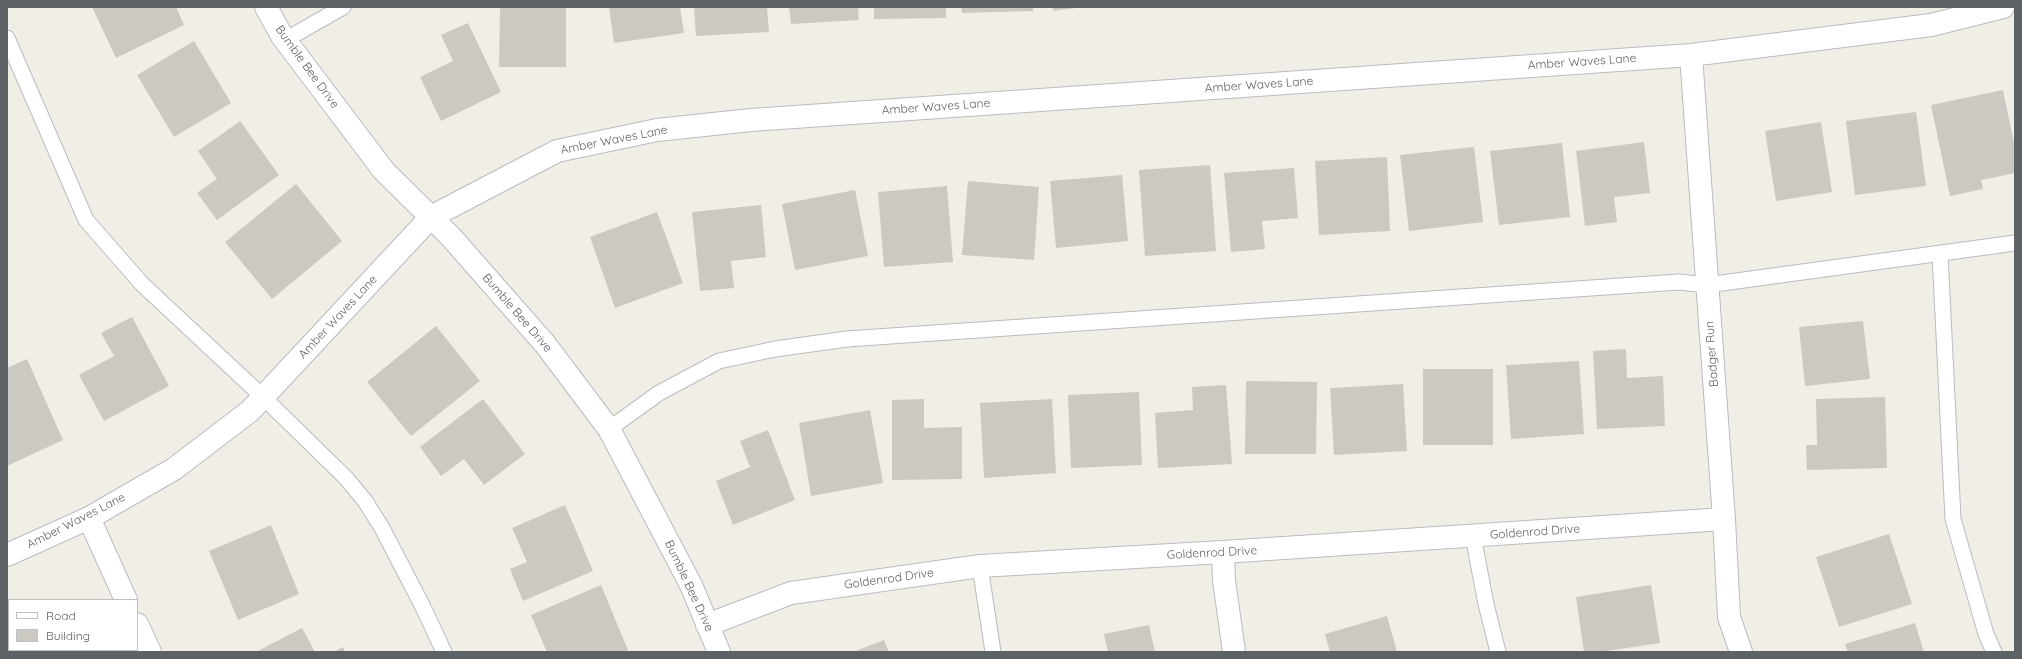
<!DOCTYPE html>
<style>
body{margin:0}
#map{position:relative;width:2022px;height:659px;overflow:hidden;background:#f1eee6;font-family:Quicksand,sans-serif}
canvas{display:block}
.frame{position:absolute;inset:0;border:8px solid #5d6267;pointer-events:none}
.legend{position:absolute;left:8px;top:599px;width:130px;height:52px;box-sizing:border-box;background:#fff;border:1px solid #bec0c2;margin:0;padding:5px 7px;list-style:none;font-size:12px;color:#5d6267}
.legend li{display:flex;align-items:center;gap:8px;height:20px}
.legend b{width:20px;border:1px solid #bec0c2}
</style>
<div id="map">
<canvas width="2022" height="659"></canvas>
<div class="frame"></div>
<ul class="legend">
<li><b style="height:5px;background:#fff"></b>Road</li>
<li><b style="height:11px;background:#ccc9c3"></b>Building</li>
</ul>
</div>
<script>
const g = document.querySelector('canvas').getContext('2d');
g.lineJoin = 'round';
function paint(path, color) { g.fillStyle = color; g.fill(path, 'evenodd'); }
function stroke(path, color, width, dash) { g.strokeStyle = color; g.lineWidth = width; g.lineCap = dash ? 'butt' : 'round'; g.setLineDash(dash || []); g.stroke(path); }
function label(font, color, halo, rows, align = 'center') {
  g.font = font + ' Quicksand,sans-serif'; g.lineWidth = 3; g.setLineDash([]); g.textBaseline = 'middle'; g.strokeStyle = halo; g.fillStyle = color; for (const [text, x, y, turn = 0] of rows) {
    g.save(); g.translate(x, y); g.rotate((+turn || 0) * Math.PI / 180); g.textAlign = isNaN(turn) ? turn : align; if (halo) g.strokeText(text, 0, 0); g.fillText(text, 0, 0); g.restore();
  }
}
paint(new Path2D(`
 M92,7H176L184,25L116,58Z
 M500,7H566V67H499Z
 M609,7H680L684,33L614,43Z
 M694,7H767L769,32L696,36Z
 M789,7H858L859,20L791,24Z
 M874,7H946V18L874,19Z
 M961,7H1033V11L962,13Z
 M1053,7H1076V8L1053,11Z
 M468,23L501,92L441,121L420,77L453,61L441,35Z
 M194,41L231,103L174,137L137,75Z
 M2003,90L2015,148V173L1981,180L1983,189L1950,196L1931,105Z
 M1916,112L1926,186L1855,195L1846,121Z
 M240,121L279,175L217,220L197,193L217,179L198,151Z
 M1821,122L1832,192L1776,201L1765,131Z
 M1644,142L1650,193L1614,197L1617,222L1585,226L1576,151Z
 M1562,143L1570,217L1499,225L1490,151Z
 M1474,147L1483,222L1409,231L1400,155Z
 M1387,157L1390,231L1319,235L1315,161Z
 M1210,165L1216,251L1145,256L1139,170Z
 M1294,168L1298,218L1262,221L1265,249L1231,252L1224,173Z
 M1122,175L1128,241L1056,248L1050,181Z
 M968,181L1039,187L1034,260L962,255Z
 M296,184L342,241L272,299L225,242Z
 M947,186L953,262L884,267L878,192Z
 M855,190L868,256L795,270L782,204Z
 M761,205L766,257L731,261L734,288L700,291L692,212Z
 M657,212L683,283L615,308L590,237Z
 M132,317L169,386L104,421L79,375L114,356L101,333Z
 M1863,321L1870,379L1805,386L1799,327Z
 M436,326L480,381L411,436L367,382Z
 M1626,349L1627,378L1663,376L1665,426L1597,429L1593,351Z
 M27,359L63,440L7,466V368Z
 M1579,361L1584,434L1511,439L1506,365Z
 M1423,369H1493V445H1423Z
 M1246,381L1317,382L1316,454H1245Z
 M1403,384L1407,451L1334,455L1330,388Z
 M1226,385L1232,464L1158,468L1155,413L1193,410L1192,387Z
 M1139,392L1142,465L1071,468L1068,395Z
 M1885,397L1887,468L1807,470L1806,445H1817L1816,399Z
 M483,399L525,454L484,485L464,459L441,476L420,447Z
 M924,399V428L962,427V479L892,480V400Z
 M1052,399L1056,473L984,478L980,403Z
 M870,410L883,483L811,496L799,423Z
 M768,430L795,500L733,525L716,481L750,467L740,441Z
 M565,505L593,571L523,601L510,569L527,562L512,528Z
 M271,525L299,594L238,620L209,551Z
 M1889,534L1912,604L1839,627L1816,557Z
 M601,585L628,650L625,652H547L531,615Z
 M1651,585L1660,643L1600,652H1584L1576,597Z
 M1387,616L1397,652H1330L1325,634Z
 M1915,623L1924,652H1848L1845,644Z
 M1149,625L1155,652H1108L1104,634Z
 M302,628L315,652H256Z
 M884,640L889,652H853Z
 M343,647L345,652H334Z
 M20,650H94L95,652H21Z`), '#ccc9c3');
const service = new Path2D(`
 M7,38L86,220L142,284L263,397L346,478L365,501L382,528L423,607L444,652
 M285,40L343,7
 M1940,254L1953,519L1986,634L1994,652
 M609,429L659,393L719,361L775,349L847,339L1679,282L1707,285L2015,243
 M1473,536L1486,604L1498,652
 M980,566L993,652`);
const minor = new Path2D(`
 M266,7L282,36L384,171L451,237L545,344L609,429L691,585L719,652
 M1691,55L1724,519L1729,617L1741,652
 M89,518L126,600
 M1223,552L1224,580L1234,652
 M7,555L89,518L174,469L250,411L431,217L557,151L657,130L751,120L1691,55L1931,25L2003,7
 M137,624L150,652
 M707,625L791,593L980,566L1223,552L1724,519`);
stroke(service, '#b8bcc0', 17);
stroke(minor, '#b8bcc0', 24);
stroke(service, '#fff', 15);
stroke(minor, '#fff', 22);
label('12px', '#5d6267', '#fff', [
 ["Amber Waves Lane",1582,62,-4],
 ["Bumble Bee Drive",307,67,54],
 ["Amber Waves Lane",1259,85,-4],
 ["Amber Waves Lane",936,107,-4],
 ["Amber Waves Lane",614,140,-11],
 ["Bumble Bee Drive",517,313,49],
 ["Amber Waves Lane",338,317,-47],
 ["Badger Run",1712,354,-94],
 ["Amber Waves Lane",76,521,-27],
 ["Goldenrod Drive",1535,532,-4],
 ["Goldenrod Drive",1212,553,-3],
 ["Goldenrod Drive",889,579,-8],
 ["Bumble Bee Drive",689,586,65]
]);
</script>
